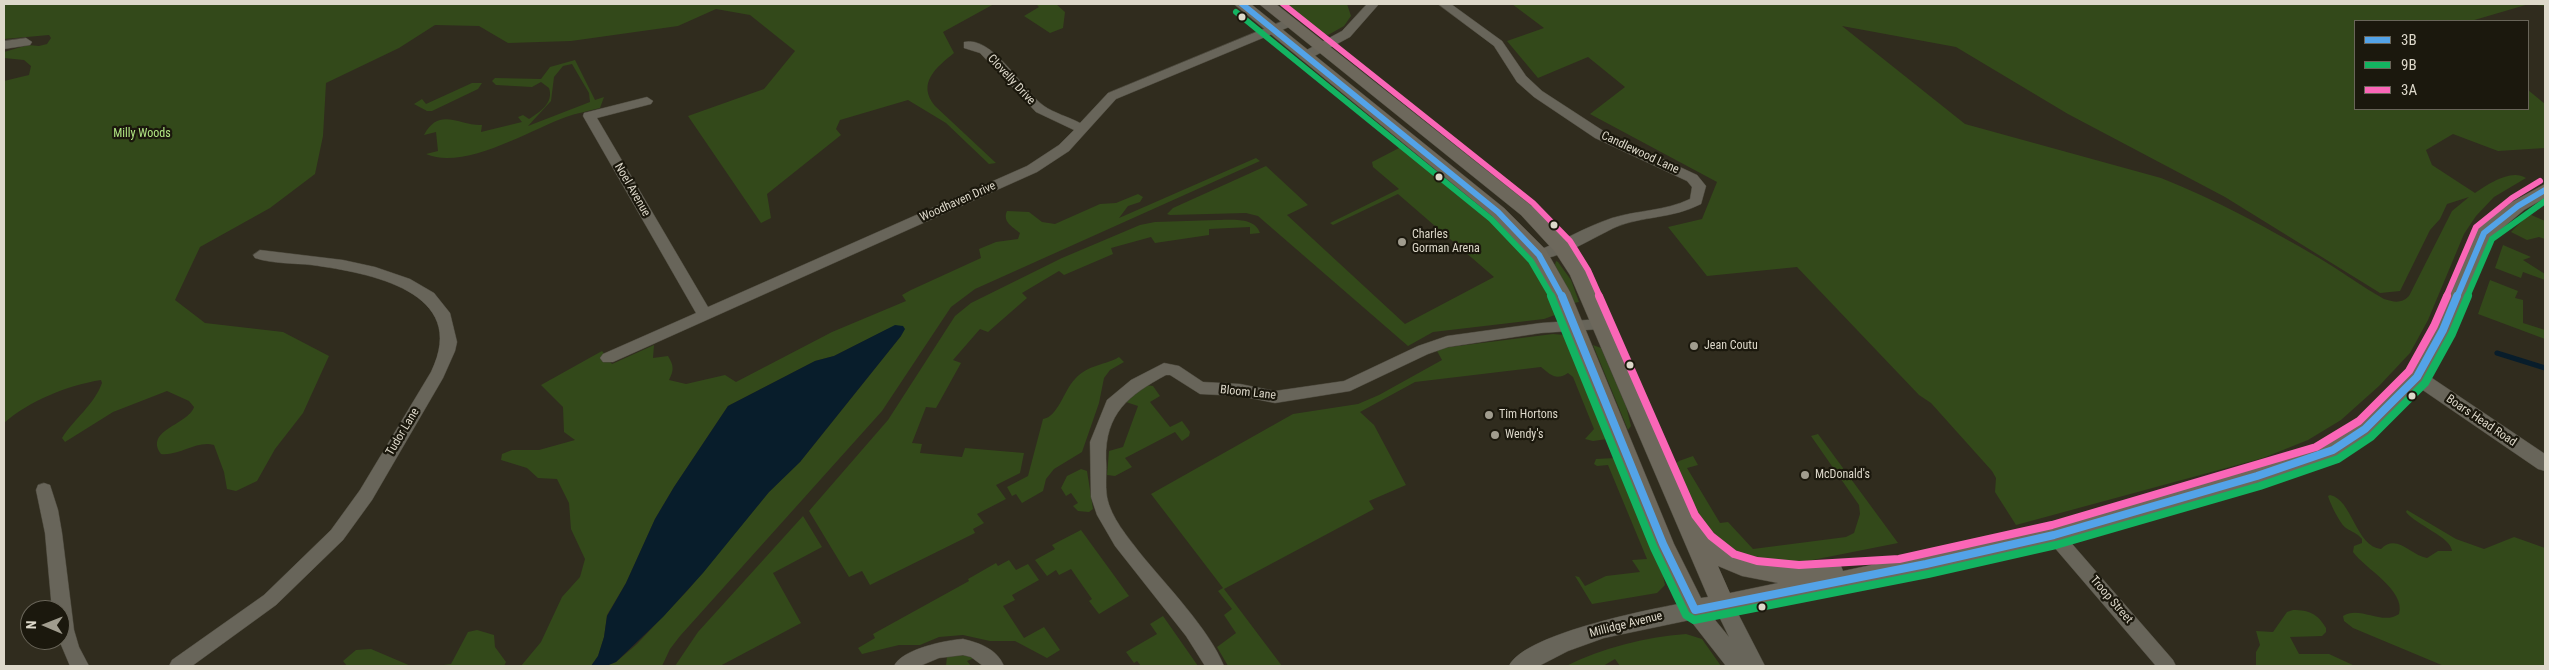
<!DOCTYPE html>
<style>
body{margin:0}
#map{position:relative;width:2549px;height:670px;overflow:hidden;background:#302c1e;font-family:"Roboto Condensed",sans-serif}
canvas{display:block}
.frame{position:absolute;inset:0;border:5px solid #ddd8ca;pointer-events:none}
.legend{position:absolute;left:2354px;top:20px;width:175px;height:90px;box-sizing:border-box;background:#1b180d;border:1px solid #696559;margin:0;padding:6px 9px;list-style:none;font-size:15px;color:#ddd8ca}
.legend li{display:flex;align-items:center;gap:10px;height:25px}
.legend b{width:25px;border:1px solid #696559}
.north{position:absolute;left:20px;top:600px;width:50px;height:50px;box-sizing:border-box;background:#1b180d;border:1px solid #696559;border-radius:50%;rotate:271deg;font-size:14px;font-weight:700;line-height:20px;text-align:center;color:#ddd8ca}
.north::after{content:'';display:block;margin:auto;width:18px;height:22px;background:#a09c8e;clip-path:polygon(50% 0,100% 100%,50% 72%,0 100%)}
</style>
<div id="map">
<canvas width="2549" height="670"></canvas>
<div class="frame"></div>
<ul class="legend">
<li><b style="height:6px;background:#53a3e8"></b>3B</li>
<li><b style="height:6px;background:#13b361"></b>9B</li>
<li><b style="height:6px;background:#fa66b7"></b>3A</li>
</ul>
<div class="north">N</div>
</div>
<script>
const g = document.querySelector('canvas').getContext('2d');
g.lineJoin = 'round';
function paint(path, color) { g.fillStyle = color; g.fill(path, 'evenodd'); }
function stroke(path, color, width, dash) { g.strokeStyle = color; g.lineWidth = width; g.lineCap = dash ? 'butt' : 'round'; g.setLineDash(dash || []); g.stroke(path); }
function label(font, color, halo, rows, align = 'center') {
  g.font = font + ' "Roboto Condensed",sans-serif'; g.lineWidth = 4.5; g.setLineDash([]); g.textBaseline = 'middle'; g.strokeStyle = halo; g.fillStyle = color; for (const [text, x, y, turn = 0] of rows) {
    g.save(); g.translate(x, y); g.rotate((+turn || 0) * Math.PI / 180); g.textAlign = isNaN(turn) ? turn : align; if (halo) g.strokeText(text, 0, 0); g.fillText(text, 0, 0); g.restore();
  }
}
paint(new Path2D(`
 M4,4H994L943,32L954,53C937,67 916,83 935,106L996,163L989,164L946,123L908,100L840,120L836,129L841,135L767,194L771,218L761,223L688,116L764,89L795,51L750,15L716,9L678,26L571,41L508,43L479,26L435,25L399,48L326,83L323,136L315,174L270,208L200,247L175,300L205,323L283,332L329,356L303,413L275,449L257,481L236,491L227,489L224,472L214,445C197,440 180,456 161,454C144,430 188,425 194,407L189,401L167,391L113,412L65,442L62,438C74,419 94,405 102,383L101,380C68,385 29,401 4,423V81L29,75L31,66L24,60L4,58V52L28,45L39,46L47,44L51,38L49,35L4,39Z
 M1036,4H1056L1065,12L1063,28L1050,33L1024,16L1039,7Z
 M1282,4H1347L1351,16L1344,26L1328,35L1314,30Z
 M1512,4H2545V6L2529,4L2471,21H2355V109H2528V90L2545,104V148L2498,151L2453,134L2426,150L2432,165L2475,193C2487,185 2511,168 2526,178L2494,197L2476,216L2464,234L2428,320L2410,353L2379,386L2341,420L2308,440L2263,458L2016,525L1995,492L1996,478L1992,471L1931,403L1919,395L1797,267L1707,276L1668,227L1702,219L1717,182L1590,114L1625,87L1588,57L1538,78L1507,41L1544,28ZM1842,26L1956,47L2068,114L2225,197L2380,293L2400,291L2430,230L2440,219L2447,204L2469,197L2452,211L2409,296C2401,304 2394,302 2384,299C2361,286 2341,271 2319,258C2268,228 2216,200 2161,178L1965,124Z
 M575,60L595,100L604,97L600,108C589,111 577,113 566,117C530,130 464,171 426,154L438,151L436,132L424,135C439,106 460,126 482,125L481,132L522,122L518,117L523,115L529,119C540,112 554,103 549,88L541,82L532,87L496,85L492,81L495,78L541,79L550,67ZM572,64L589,93L590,102L528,126L551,101L554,77L563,66Z
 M472,83H482L478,89L432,111H427L414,104L422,99L426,104Z
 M1403,146C1454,189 1520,230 1547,294C1550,301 1554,308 1555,315L1544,319L1433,332L1408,346L1258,216L1246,213L1170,215L1167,214L1173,208L1266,166L1308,205L1287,215L1405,324L1494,277L1398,194L1333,225L1330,223L1399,189L1373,167L1372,162Z
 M1256,158L1260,161L975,289L951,307L882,411L680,636L670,649L662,666H606L616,662L637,644L688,590L769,492L800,462L901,336L888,329L834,356L815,361L728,406L674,487L655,519L626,583L607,615L604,637L598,656L591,666H521L541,642L562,597L580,577L585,559L571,529L569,503L557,479L538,478L527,468L501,460L502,454L512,450H539L575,440L564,432L563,407L541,385L602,351L612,364L654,345L653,358L668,356C674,366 674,370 669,380L686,384L725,375L736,382L832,332L906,301L902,295L911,290L981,258L979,249L996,242L1018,239L1020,233C1013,227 1002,222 1007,211L1029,212L1042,222L1055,224L1100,204L1116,203L1138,194L1143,197L1140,202L1128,206L1119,218Z
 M2529,214L2545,221V239L2539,237L2527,240L2511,232Z
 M1218,220C1231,220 1255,217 1260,233L1250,234V227L1209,229V235L1155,243L1151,237L1111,248L1113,254L1064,275L1059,271L1022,293L1027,298L988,332L980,329L953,360L961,363L936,408L926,407L912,443L922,444L920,453L962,457L965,448L1024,453L1020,473L996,485L1006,499L977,514L984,523L973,529L975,533L870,585L862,571L849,577L809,511L888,420L955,316L971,303L1062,258L1140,225L1155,222Z
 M2503,245L2531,257L2523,260L2545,274V280L2523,272L2521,278L2495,268Z
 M1558,262L1571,280L1579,302L1574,303L1555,265L1556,261Z
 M2490,280L2518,291L2515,298L2523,300V323L2545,330V339L2478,314Z
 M1553,334L1565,335L1607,439L1593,441L1585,439L1594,429L1573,377L1568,373C1556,381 1551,375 1541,367L1415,382L1360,412L1374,425L1406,485L1369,501L1374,509L1224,589L1282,666H1228L1217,647L1236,633L1224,615L1232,609L1218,591L1223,588L1151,494L1293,414L1358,404L1379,395L1442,360L1437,351L1442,348Z
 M1593,345L1601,348L1626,406L1631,426L1628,430Z
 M1119,357L1124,362L1110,370L1104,378L1099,403L1082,452L1054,469L1046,479L1043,491L1022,503L1016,494L1012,496L1007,487L1028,476L1043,419C1058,417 1064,390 1075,379C1089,364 1106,365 1119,357Z
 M1145,385L1153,386L1160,396L1150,402L1170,427L1182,421L1190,432L1189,436L1182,441L1175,432L1125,458L1132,467L1115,476L1107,475L1109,451L1123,447L1138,406L1126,402Z
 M1818,434L1898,543L1777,567L1747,563L1706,539L1670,468L1679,461L1693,456L1698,465L1687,468L1720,523L1728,522L1753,549L1846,537L1854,533L1860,514L1859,505L1811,436Z
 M1615,458L1663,576L1665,585L1657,593L1592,604L1575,576L1579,577L1585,586L1606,576L1640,572L1632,560L1647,559L1608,465L1597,466L1594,464L1596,459Z
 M1081,469L1087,471L1093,509L1089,512L1078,511L1073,506L1078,503L1071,493L1066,496L1061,488L1067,476Z
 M2330,495C2352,499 2356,547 2381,549C2397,533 2411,556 2427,558L2438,551H2452C2451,537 2416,525 2406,512L2407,510L2456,539L2484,549L2514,537L2545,548V666H2444L2353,628L2344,621L2343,616C2360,605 2382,626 2399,614C2406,590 2364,568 2353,552L2354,546L2362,543V539C2357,533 2352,532 2346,528C2340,524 2330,503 2328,496Z
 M803,516L822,547L773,573L801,623L720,666H675L698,632Z
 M1081,530L1129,596L1099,614L1089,601L1092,599L1071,569L1059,575L1056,570L1047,576L1035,560L1055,549L1052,545Z
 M1009,560L1016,570L1028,564L1039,580L1012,595L1015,600L1003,606L1024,638L1044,627L1060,650L1047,658L1015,641H990L963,635L939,637L920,645H899L862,654L858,648L875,638L873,634L969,581L968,579L996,563L998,566Z
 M2293,610C2309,610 2318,614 2326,628V632L2322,636L2290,637L2299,654H2329L2355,666H2256V652L2260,645L2256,631L2273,632L2287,612Z
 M1163,616L1198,666H1141L1137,661L1134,663L1126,652L1157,634L1150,624Z
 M477,630L494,635L495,647L506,662L504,666H436L451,664L468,632Z
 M1686,634L1702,639L1721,666H1620L1615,659L1603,666H1566C1603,648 1644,637 1686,634Z
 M371,649L411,666H347L343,661L356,650Z
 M955,652L977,657L967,661L971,666H946L947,656Z`), '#33491a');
paint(new Path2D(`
 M895,325L903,326L905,329L901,336L800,462L769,492L703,573L663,617L616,662L606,666H591L598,656L604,637L607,616L626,583L655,519L674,487L728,406L815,361L834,356Z`), '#081d2b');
stroke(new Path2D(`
 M2497,353L2545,368`), '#081d2b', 5);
const minor = new Path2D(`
 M1367,4H1379L1350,37L1309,59H1301L1299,56L1301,53L1342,31Z
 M1438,4H1451L1502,41L1526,76L1542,91L1605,132L1697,175L1706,186L1701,204C1672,219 1642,216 1616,227C1598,235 1552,264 1534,258L1532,255L1534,252C1561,242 1585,227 1612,218C1638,210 1665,211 1690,199L1692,187L1687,181L1595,138L1534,97L1517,82L1494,46Z
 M1290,18L1296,22L1294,25L1116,99L1069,151L1037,172L613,362H603L600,358L603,354L696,313L583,116L584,113L647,97L653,101L651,104L597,118L708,307L1027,166L1059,145L1074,130L1036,112L980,53L964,48V42C993,35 1023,91 1044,106C1054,113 1069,117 1080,123L1108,93Z
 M26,38L32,42L30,45L4,49V41Z
 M260,250L343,260L375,267L410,279L434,293L450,313L457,342L455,351L443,378L372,500L343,540L276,605L192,666H169L172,660L264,595L331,530L360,490L431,372C471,291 369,273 312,265C294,263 273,264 255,258L253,255Z
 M1601,319L1606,320L1608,324L1606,328L1601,329L1541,333L1448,347L1428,354L1350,391L1275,403L1240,396L1200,394L1170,375H1166C1129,395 1105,413 1106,459C1107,471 1105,485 1107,497C1111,518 1128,537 1140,553C1166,585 1209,629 1224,666H1205L1186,636L1115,546L1097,515L1091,497L1090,442L1107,400L1131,380L1164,363L1179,366L1203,382L1240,384L1275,391L1344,381L1418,346L1447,336L1541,323Z
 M44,483L50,485L58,510L62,533L74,630L79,647L89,666H70L59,640L60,610H52L45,533L36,490L38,485Z
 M2054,528L2060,530L2173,660L2176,666H2156L2048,540L2045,535L2048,530Z
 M963,639C980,643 997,649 1004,666H983L971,657L963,655L939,658L920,666H894C902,649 946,640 963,639Z`);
const tertiary = new Path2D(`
 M2417,370L2423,372L2545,454V471L2538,469L2411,382L2408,377L2411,372Z
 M1724,597L1731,600L1765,666H1726L1690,620L1604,638L1568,651L1539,666H1509C1524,633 1659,607 1695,601L1702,604L1729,637L1714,606L1717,600Z`);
const secondary = new Path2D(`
 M1234,4H1251L1504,208L1546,250L1570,292L1674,544L1701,598L1708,597L1570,275L1555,252L1521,215L1259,4H1276L1533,207L1569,242L1589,274L1700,526L1734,552L1746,558L1777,564L1833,563L1841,566L1843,571L2054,526L2256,468L2325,444L2357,423L2410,372L2433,330L2440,309L2477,229L2512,202L2545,184V198L2524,210L2492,237L2453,330L2424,382L2373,435L2341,456L2257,485L2054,544L1926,574L1695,620L1687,617L1652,544L1550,292L1532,259L1492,216ZM1718,566L1742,576L1778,583L1730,593Z`);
stroke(minor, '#4a473b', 1);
stroke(tertiary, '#4a473b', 1);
stroke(secondary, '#4a473b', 1);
paint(minor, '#68655a');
paint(tertiary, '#68655a');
paint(secondary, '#6d685c');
stroke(new Path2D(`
 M1242,4L1498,212L1539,255L1562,297
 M2457,297L2484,233L2518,206L2545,190`), '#53a3e8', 6);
stroke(new Path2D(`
 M1562,296L1663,544L1695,610L1926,564L2054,535L2257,476L2333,450L2365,429L2417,377L2443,330L2457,296`), '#53a3e8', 8);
stroke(new Path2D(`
 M1236,12L1491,219L1531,261L1552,297
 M2467,297L2492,239L2545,201`), '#13b361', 6);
stroke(new Path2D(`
 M1551,296L1654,548L1686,615L1694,620L1928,574L2056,545L2260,486L2338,459L2371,437L2425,383L2452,334L2468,296`), '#13b361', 8);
stroke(new Path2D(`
 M1283,4L1533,203L1570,241L1588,270L1600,297
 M2446,297L2476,227L2512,198L2540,181`), '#fa66b7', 6);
stroke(new Path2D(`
 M1599,296L1695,515L1711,536L1734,554L1757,561L1799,565L1899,559L2052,525L2316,447L2359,421L2409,371L2434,326L2447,296`), '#fa66b7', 8);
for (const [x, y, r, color] of [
 [1242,17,4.5,"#ddd8ca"],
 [1439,177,4.5,"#ddd8ca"],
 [1554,225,4.5,"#ddd8ca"],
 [1402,242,5,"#a09c8e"],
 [1694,346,5,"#a09c8e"],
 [1630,365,4.5,"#ddd8ca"],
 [2412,396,4.5,"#ddd8ca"],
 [1489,415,5,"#a09c8e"],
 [1495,435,5,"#a09c8e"],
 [1805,475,5,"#a09c8e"],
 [1762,607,4.5,"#ddd8ca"]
]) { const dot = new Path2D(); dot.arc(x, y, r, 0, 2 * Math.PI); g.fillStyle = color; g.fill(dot); stroke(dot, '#1b180d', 2); }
label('12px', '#ddd8ca', '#1b180d', [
 ["Clovelly Drive",1011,80,47],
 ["Candlewood Lane",1640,153,25],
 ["Noel Avenue",632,190,60],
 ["Woodhaven Drive",958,202,-24],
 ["Bloom Lane",1248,393,6],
 ["Boars Head Road",2481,421,34],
 ["Tudor Lane",403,432,-59],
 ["Troop Street",2111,600,49],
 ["Millidge Avenue",1626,625,-14]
]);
label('12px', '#b1e683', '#1b180d', [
 ["Milly Woods",142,134]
]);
label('12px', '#ddd8ca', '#1b180d', [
 ["Charles",1412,235],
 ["Gorman Arena",1412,249],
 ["Jean Coutu",1704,346],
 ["Tim Hortons",1499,415],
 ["Wendy's",1505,435],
 ["McDonald's",1815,475]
], 'left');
</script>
